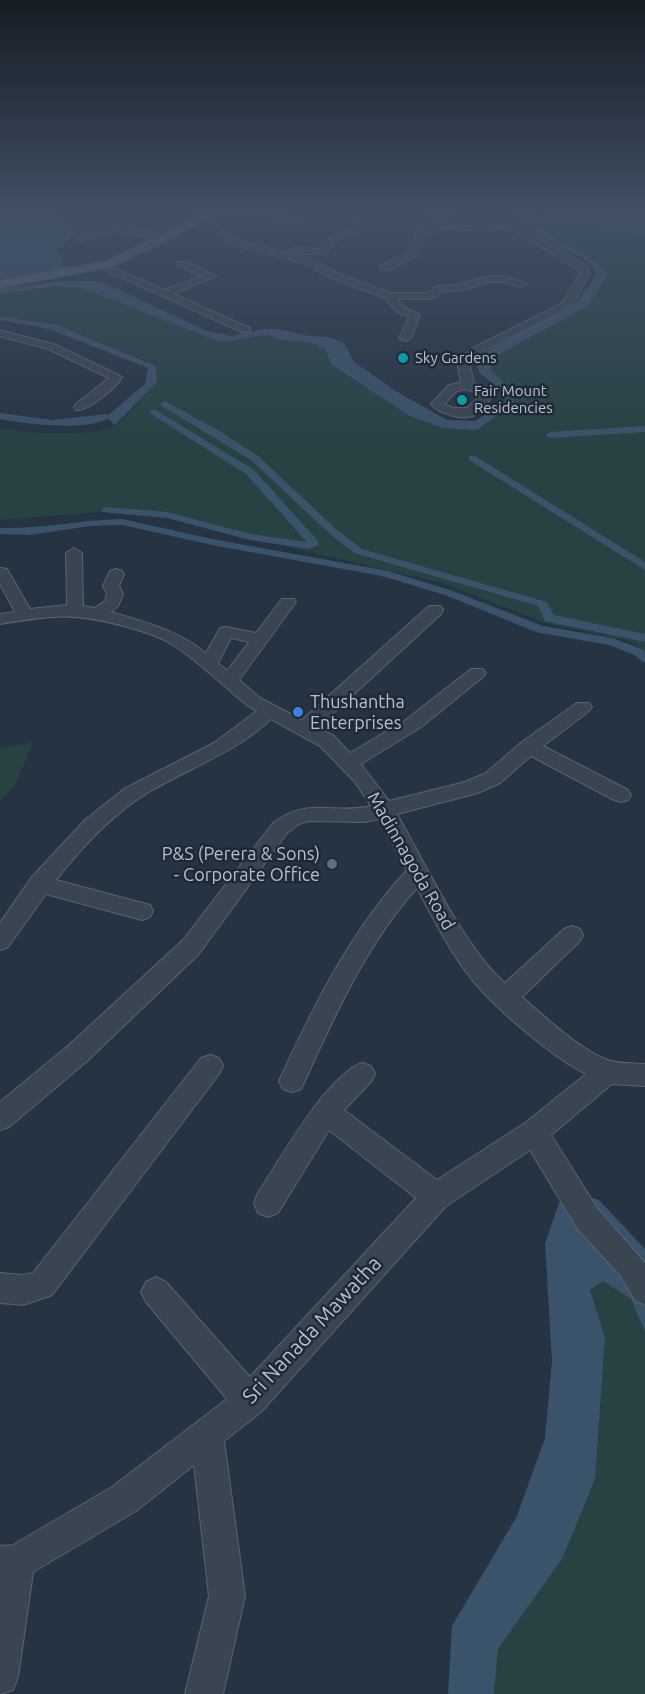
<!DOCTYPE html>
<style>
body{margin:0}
canvas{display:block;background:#263342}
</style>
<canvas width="645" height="1694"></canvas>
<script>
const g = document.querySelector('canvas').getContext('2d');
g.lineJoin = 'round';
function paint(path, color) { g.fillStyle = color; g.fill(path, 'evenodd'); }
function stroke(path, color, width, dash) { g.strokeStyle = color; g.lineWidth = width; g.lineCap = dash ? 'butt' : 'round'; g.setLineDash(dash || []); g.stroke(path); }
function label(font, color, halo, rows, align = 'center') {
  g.font = font + ' Ubuntu,sans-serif'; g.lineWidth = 5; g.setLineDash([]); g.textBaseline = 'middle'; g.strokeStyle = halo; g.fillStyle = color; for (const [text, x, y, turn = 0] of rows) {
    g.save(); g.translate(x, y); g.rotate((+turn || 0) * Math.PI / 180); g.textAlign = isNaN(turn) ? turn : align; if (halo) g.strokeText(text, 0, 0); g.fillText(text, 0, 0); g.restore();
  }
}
paint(new Path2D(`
 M562,218L645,236V651L629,641L545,623L443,583L236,535L156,514L99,512L0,520V428C23,434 94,437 115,426C125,420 147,392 157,382L156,366L57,325L0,316V294L57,286L85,289L220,342L268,335L283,340L313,343L325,349L410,416L477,430L513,404L492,371L490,363L507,350L588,306L608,274L593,260L552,237L531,223L538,220Z
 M33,743L15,785L0,801V748Z
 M603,1281L631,1299L645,1332V1694H494L498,1649L562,1559L605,1337L590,1291Z`), '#284143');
paint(new Path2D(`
 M0,212C29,212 52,208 75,228L68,241L57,250L62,258L63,269L58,272L0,280Z
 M566,212H599L597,216L645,221V236L562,218L538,220L531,223L552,237L593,260L608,274L588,306L507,350L490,362L492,371L516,396L513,404L477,430L443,428L410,416L332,365L325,349L313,343L283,340L268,335L220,342L85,289L57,286L0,294V289L58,281H100L207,331L231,336L264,329H277L310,336L329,337L344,343L354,362L399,393L447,420L475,421L504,403L506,395L481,374L476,365L479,356L577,302L597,274L589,262L519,223L525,217L562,215Z
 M0,316L57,325L156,366L157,382L115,425L106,417L145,384L148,368L49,329L0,320Z
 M577,1193L599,1200L645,1249V1332L631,1299L603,1281L590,1290L605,1337L595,1479L562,1559L498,1649L494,1694H448L452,1626L517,1516L545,1438L552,1361L545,1243L559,1203Z`), '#3b526b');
paint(new Path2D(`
 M165,401L221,432L258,456L337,530L362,549L547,602L554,615L645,634V642L545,621L538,606L354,553L330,534L251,460L162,406L160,404Z
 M154,409L254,470L318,541V545L309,549L250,540L167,518L102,512V508L106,507L167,512L251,534L307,542L246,474L151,414L149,412Z
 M0,413L53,420L106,414L111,417C89,432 26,424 0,419Z
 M645,426V432L550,438L545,435L550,432Z
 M469,456H475L645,562V570L469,460Z
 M122,519L212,539L388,571L453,591L543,626L612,638L642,649L645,652V663L634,655L609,645L536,632L445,595L382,576L212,545L122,525L90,526L29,535L0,534V528C41,529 81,520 122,519Z`), '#3b526b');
const minor = new Path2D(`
 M217,212H228L236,215L309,218V222L306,223L238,221L230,234L238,240L314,260L332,271L390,293H428L436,287L461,284L489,276H505L527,284L522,287L504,282H490L462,290L443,292L431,299H397L405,308L420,315L411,338L405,341L399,338L409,317L397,312L385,298L324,275L306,264L232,244L220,235L230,219Z
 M443,212H455L430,221C454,225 480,229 503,223C515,220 515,212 529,212L516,224L585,265L590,273L575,300L567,309L483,351L469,362L474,383L488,387L493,395C489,401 483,409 477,414C465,422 439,414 431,404L449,385L461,383L457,361L459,358L475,347L559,305L566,298L580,273L577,269L509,227L488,230L445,229L429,232L423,236L417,255L389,270H381V266L409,252L417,231L427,226L416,224V220ZM467,389L481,395L467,408H453L444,404L457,391Z
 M361,217L369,219L358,233L344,235L323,254H293L288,251L293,248L318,249L338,231L352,229Z
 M110,224L164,235L169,238L164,241L111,230L81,241L76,238Z
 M178,262H186L216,276L173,294L250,328V332H242L96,266L105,264L164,290L202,276L178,266Z
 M0,330L56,345L122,377C117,387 87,412 76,410L74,407L76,404L109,378L48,349L0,336Z
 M74,548L82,553L83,606L95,608L105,601L107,594L103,586L110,571L116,569L122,571L124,574L119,586L123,594L118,606L111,612C145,622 177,630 206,653L220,628L226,627L256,633L282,599H294L296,602L239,680L260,698L302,720L429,606H441L443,610L441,614L317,728L334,736L350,753L407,719L471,669H483L486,673L483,677L421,727L361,764L389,801L465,782L486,773L522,742L577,703H589L592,707L589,711L543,746L628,790L631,795L628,800L621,802L614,800L531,756L500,783L478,793L397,814C425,863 463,946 505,983L564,929L572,926L580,929L583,935L580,941L522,997C545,1017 580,1050 608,1060C619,1064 634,1063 645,1064V1086L612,1084L551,1135L597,1208L645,1263V1305L635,1300L620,1275L577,1228L530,1150L446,1206L261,1412L224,1441L245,1596L223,1694H185L209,1596L194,1465L136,1511L33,1572L18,1677L13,1690L0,1694V1546L13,1545L112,1487L227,1399L146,1302L141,1292L146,1282L156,1277L166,1282L250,1377L416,1198L329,1130L278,1213L268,1217L258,1213L254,1203L258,1193C279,1161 327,1075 362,1063L371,1066L375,1074L371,1082L344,1110L437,1180L525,1123L586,1074C554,1058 505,1016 481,990C454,961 436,923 417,888C364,947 334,1018 301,1089L292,1092L283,1089L279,1081C314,1005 350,932 407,870L379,819L364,822L308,821L299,824L287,833L199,954L86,1062L9,1127L0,1130V1102L68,1046L183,940L273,823C309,796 334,815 371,806L355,782L320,746L271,719C235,753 191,767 149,792C112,814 82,847 56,880L150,905L153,911L150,917L142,920L46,894L8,947L0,950V923L31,878L85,820L124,789L214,743L257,711L248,706C223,686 200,662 173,645C161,637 145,632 131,628C76,612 55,615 0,624V614L15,612L0,584V568L7,569L30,609L67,605L66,553ZM231,638L249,642L227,671L218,663Z
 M210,1055L219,1058L223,1066L219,1074L52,1295L23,1305L0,1303V1273L23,1275L33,1273L201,1058Z`);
const major = new Path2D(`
 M210,212H223L113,267L0,288V280L106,261Z
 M547,212H645V218L619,219L552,215Z`);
stroke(minor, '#58636f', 2);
stroke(major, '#444e5b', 2);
paint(minor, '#3a4552');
paint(major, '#586472');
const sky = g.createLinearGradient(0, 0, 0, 449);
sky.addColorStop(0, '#151c24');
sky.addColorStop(0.47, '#415065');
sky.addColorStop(1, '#41506500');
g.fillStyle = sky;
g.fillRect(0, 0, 645, 449);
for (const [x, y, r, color] of [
 [403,358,6,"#0f9aa8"],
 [462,400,6,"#0f9aa8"],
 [298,712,6,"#3f7fe0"],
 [332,864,6,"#5c6f8a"]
]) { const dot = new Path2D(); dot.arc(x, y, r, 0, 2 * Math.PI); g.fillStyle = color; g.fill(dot); stroke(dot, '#1f2a37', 2); }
label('15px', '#b7c0cc', '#1f2a37', [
 ["Sky Gardens",415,358],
 ["Fair Mount",474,391],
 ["Residencies",474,408]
], 'left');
label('18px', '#b7c0cc', '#1f2a37', [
 ["Thushantha",310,702],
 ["Enterprises",310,723],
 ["P&S (Perera & Sons)",320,854,"right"],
 ["- Corporate Office",320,875,"right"]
], 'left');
label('18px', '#b7c0cc', '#1f2a37', [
 ["Madinnagoda Road",411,861,60]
]);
label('21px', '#b7c0cc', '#1f2a37', [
 ["Sri Nanada Mawatha",312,1330,-47]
]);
</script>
